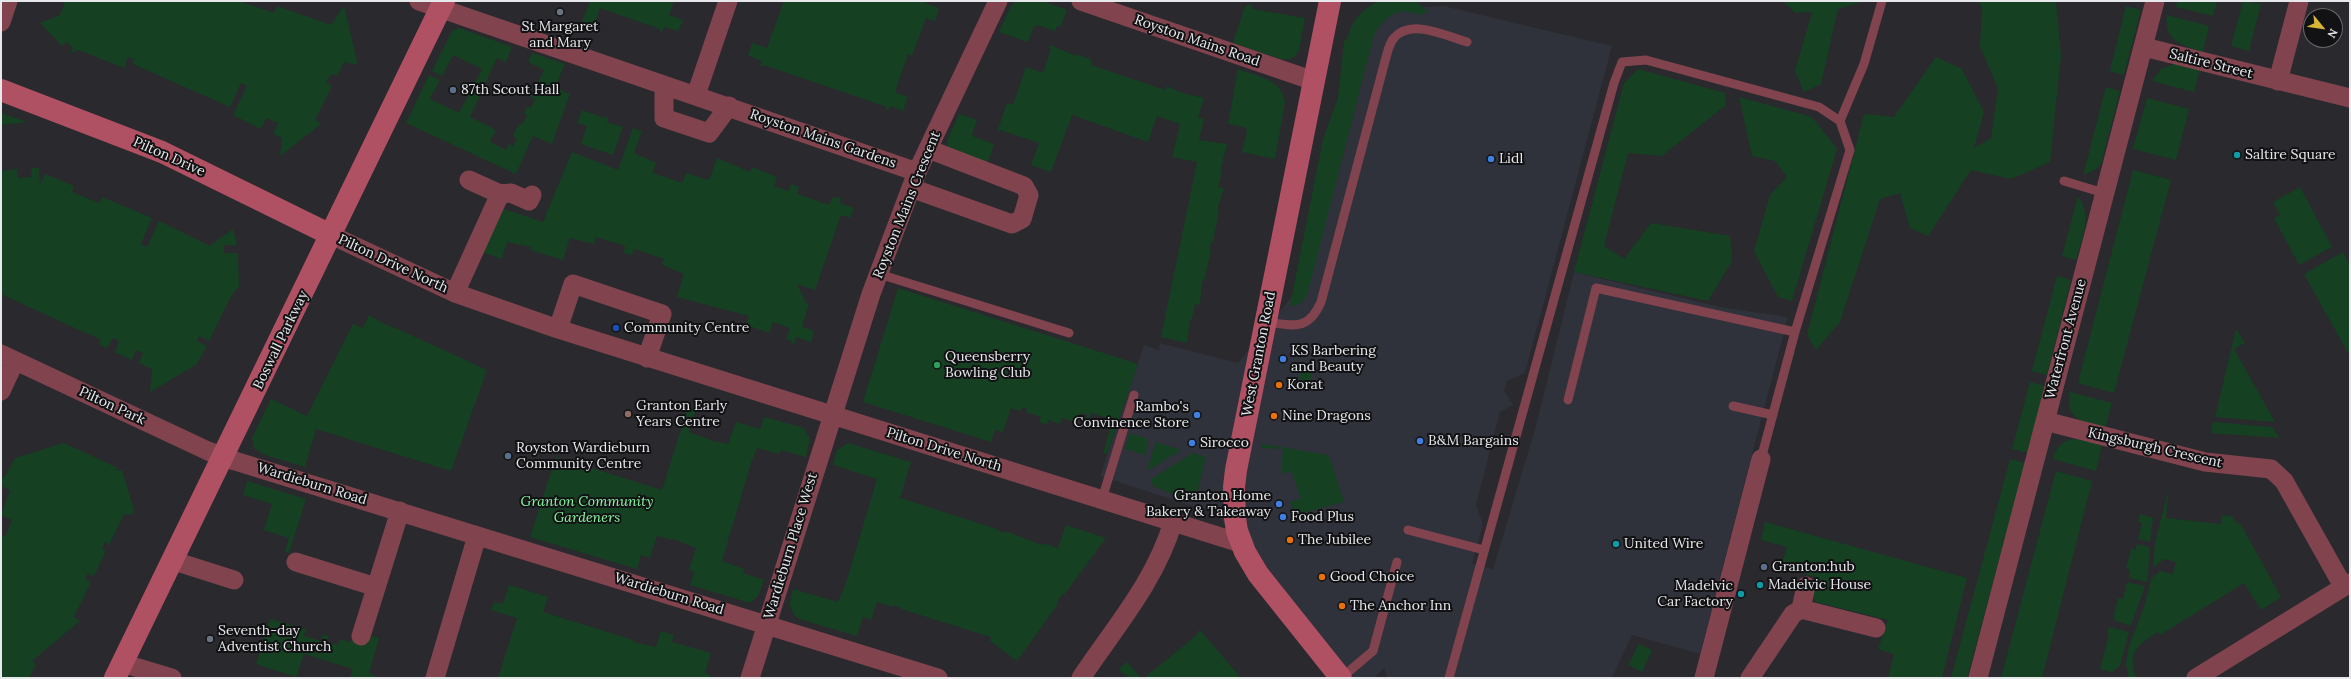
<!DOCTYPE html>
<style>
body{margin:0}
#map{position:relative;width:2351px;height:679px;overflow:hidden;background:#29292e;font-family:Lora,serif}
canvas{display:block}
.frame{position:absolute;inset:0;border:2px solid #e7e8eb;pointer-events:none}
.north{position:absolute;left:2303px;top:8px;width:40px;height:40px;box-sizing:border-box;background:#121214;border:1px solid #67686a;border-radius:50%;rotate:119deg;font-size:11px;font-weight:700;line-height:16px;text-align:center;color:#e7e8eb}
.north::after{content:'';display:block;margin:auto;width:14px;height:18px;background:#d6b534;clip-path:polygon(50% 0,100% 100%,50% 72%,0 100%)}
</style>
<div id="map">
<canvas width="2351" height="679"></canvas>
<div class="frame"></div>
<div class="north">N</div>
</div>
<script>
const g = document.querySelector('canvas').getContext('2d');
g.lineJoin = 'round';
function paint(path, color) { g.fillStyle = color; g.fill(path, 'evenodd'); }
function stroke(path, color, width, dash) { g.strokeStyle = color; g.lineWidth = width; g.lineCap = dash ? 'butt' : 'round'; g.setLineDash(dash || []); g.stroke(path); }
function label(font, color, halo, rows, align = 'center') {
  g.font = font + ' Lora,serif'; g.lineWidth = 4; g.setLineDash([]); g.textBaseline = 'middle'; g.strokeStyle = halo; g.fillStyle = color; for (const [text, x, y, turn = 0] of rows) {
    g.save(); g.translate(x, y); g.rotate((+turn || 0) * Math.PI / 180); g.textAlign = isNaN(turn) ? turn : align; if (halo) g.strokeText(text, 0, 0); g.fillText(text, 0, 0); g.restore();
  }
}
paint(new Path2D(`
 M1444,6L1612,46L1525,373L1507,381L1504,390L1513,405L1500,412L1476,505L1483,524L1472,564L1493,569L1537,422L1574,272L1720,307L1788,317L1700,654L1632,635L1612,678H1387L1384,668L1374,678H1341L1217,514L1100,476L1144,345L1159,350L1160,343L1238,363L1302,284L1364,32L1390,8Z`), '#2f313b');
paint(new Path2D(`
 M65,1H239L274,13L277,6L331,25L344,6L358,65L344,62L337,76L331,74L326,83L332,86L315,120L321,124L280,156L282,138L273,134L278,123L266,118L261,129L233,115L247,86L241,83L230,107L133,64L134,59L128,57L124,68L79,50L69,53L73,49L67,42L62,46L40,23L60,15Z
 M590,1H674L669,15L683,20L678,31L664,27L662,32L660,31V29L600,8L592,31L580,27Z
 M784,1H926L925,3L939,8L935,21L926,18L912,56L908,54L895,92L908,97L903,111L890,106L889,110L886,109L887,107L764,65V67L760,65L762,61L748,56L752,43L767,48Z
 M1016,1H1042L1067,10L1061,26H1057L1055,31L1037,25L1033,28L1028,42L999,32L1011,6Z
 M1379,1H1416L1428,12L1419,15C1398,5 1384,17 1374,35L1308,292C1305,301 1301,305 1290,306L1323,139L1338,98L1344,42C1349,37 1348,34 1351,28C1356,15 1367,7 1379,1Z
 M1783,1H1865L1838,9L1821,84L1804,92L1795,71L1812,12L1795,13Z
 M1978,1H2056L2061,56L2050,162L2011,179L1971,170L1928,236L1910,228L1900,193L1880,199L1840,322L1816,350L1807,335L1864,114L1894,117L1936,57L1962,69L1984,112L1974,148L1991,138L1998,88L1980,47L1982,8Z
 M2177,1H2217L2213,16L2176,7Z
 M2243,1L2261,4L2249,51L2231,46Z
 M1249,4L1252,5V9L1305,18L1299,51L1292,59H1281L1233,43L1245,6Z
 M2126,6L2141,10L2124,75L2110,71Z
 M2167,15L2209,26L2203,52C2182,46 2164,41 2167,15Z
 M459,28L512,47L506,62L497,58L470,117L496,130L490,142L506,150L509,144L513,146L517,138L513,136L519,124L522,125L527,116L524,114L527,106L531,108L535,99L531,98L544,70L528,62L532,53L565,64L555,87L570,94L552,144L533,136L516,174L406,123L429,75L440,80L430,99L459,113L482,69L453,55L442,76L432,71L452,31Z
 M1050,45L1076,56V54L1092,60L1091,65C1116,73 1140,82 1165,90L1167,86L1182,93L1204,98L1198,117L1204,119L1199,140L1227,144L1220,172H1222L1218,187L1224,188L1217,210L1219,211L1213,242H1211L1209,250L1211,251L1204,281H1202L1200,305L1195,304L1192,319H1190L1187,343L1161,337L1197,162L1172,157L1180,124L1157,116L1148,142L1072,115L1051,172L1031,165L1039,143L1000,130L997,132L1007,103L1013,105L1026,67L1043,73L1051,49L1049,48Z
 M2177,63L2200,68L2194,92L2152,81L2161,69Z
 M1238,69C1256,76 1282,79 1285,102L1275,159L1242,152L1247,130L1245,127L1228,124Z
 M1638,69L1725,93L1726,105L1662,156L1628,153L1604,246L1624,259L1651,223L1730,236L1732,261L1708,301L1574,272L1624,83Z
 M2106,87L2120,91L2101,164L2095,170L2083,175Z
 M1739,97L1812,117L1837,149L1792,301L1778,297L1754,251L1770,195L1787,177L1775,161L1752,156Z
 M2147,98L2189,109L2176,160L2133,149Z
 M582,110L605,118V116L608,117L607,122L623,127L613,155L581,144L587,126L577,123Z
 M1,113L27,122L1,125Z
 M959,114L977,120L972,134L974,137L994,144L987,165L948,148L947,141Z
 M633,128L642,131L634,153L656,163L653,173L682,183L686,173L709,180L717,158L750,172L752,167L777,177L774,186L788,191L791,184L799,187L797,194L829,205L833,197L837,198L838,197L841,198L839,203L854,208L850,218L841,215L815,290L797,284L806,303L809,304L802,327L814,331L811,342L796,337L794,344L791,343L792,340L786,339L790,328L773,322L769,333L747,325L749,316L677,297L684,274L662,265L664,259L634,249L632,255L624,253L625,246L596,237L594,244L570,238L563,260L530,250L531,247L507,242L502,259L482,252L504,209L543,222L572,152L618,170Z
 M31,168H39L40,184L45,174L74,186L72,192L99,203L102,197L152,218L141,244L147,247L159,221L210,246L233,229L237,245H224V253H238L239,286L230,298L209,341L199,336L197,341L207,346L197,364L150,392L152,369L139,363L143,353L136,350L132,360L115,352L119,341L113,338L107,348L99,344L101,340L1,294V171L17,169L18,178L32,177Z
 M2133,170L2171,180L2114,393L2078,383Z
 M2300,187L2332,247L2299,265L2274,218L2280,215L2273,202Z
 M2078,196C2093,217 2082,238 2076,260L2062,256Z
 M2343,252L2350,265V352L2348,353L2304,274Z
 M2057,276L2071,280L2047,375L2032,371Z
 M898,288L1138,364L1107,454L1103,453L1113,420L1091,413L1088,422L1085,421L1087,415L1081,413L1075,422L1062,418L1060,424L1049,420L1047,425L1039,422L1041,417L1026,412L1027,408L1022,407L1021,411L1011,408L1003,432L995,430L991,442L863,402Z
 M369,315L390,327L391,326L487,370L451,471L316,429L305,467L265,455L254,448L252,438L271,399L307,416L353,324L363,328Z
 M2236,329L2245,343L2234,349L2275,422L2215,417Z
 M1310,359L1315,360L1309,388L1298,385L1301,372L1308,373Z
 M2030,382L2045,386L2028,453L2012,449Z
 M2070,392L2112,403L2105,429C2084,422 2064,420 2070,392Z
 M688,407L696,410L689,432L713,441L728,444L736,422L760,429L764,417L804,428L810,439L806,457L781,450L780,454L757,448L751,463L722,561L744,569L743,573L764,580L758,596L750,603L690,585L694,572L689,570L696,548L674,539L673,540L657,536L650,558L641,555L637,569L530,537L556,457L662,490Z
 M2213,422L2272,427L2280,438L2211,433Z
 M1130,433L1148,439L1145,455L1125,449Z
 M2080,439L2102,445L2096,471L2053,459C2056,445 2066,438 2080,439Z
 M1156,442L1181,450L1147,471Z
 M64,443L118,468L116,471L122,470L134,510L132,515L124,514L109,545L105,542L102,548L106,551L94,576L88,573L85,579L91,582L74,617L80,621L32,661L36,664L29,678H1V535L5,537L12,520L1,515L10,490L1,486V477L4,478L15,458Z
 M848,443L911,462L900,498L997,529V530L1005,533V531L1042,545L1043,543L1058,548L1066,525L1106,538L1064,595L1062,594L1057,602L1058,604L1017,661L990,641L991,637L901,609V608L894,605L893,607L877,602L871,620L863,617L857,636L799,619C787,610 790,601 793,589L838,602L846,583L877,479L833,465L837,450Z
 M1262,444L1329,455L1344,502L1295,515L1290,502L1301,498L1291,471L1281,474L1283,449L1261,448Z
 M1193,453L1206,457L1196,496L1187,500L1153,486L1151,479Z
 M2010,459L2025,463L1967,678H1951Z
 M2056,471L2092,481L2042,678H2001Z
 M247,481L306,499L289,553L285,552L289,538L264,530L272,504L243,495Z
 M2169,487L2166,518L2221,524L2222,515L2232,516L2237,524L2240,523L2281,597L2261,610L2244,583L2160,635L2158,632C2138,645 2127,651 2136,678H2129L2126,664L2129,646L2145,604L2151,579L2160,571L2173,574L2176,562L2164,559L2153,568L2155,543Z
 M2140,514L2153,518L2150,542L2138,539L2142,523L2138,522Z
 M1765,522L1967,578L1942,678H1888L1894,654L1878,649L1888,620L1816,602L1810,594L1815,577L1781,566L1787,547L1761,540Z
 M2137,544L2150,547L2147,582L2129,578L2130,570L2126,569L2131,549L2135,550Z
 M2127,582L2145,586L2131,626L2113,620L2118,598L2123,599Z
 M509,585L548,597L543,612L633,640V642L656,647L661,631L674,635L672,642L711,653L705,673L711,675L710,678H498L517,618L491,610L494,602L503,604Z
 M270,619L306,629L304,636L321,641L323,634L329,636L327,642L338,645L340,639L350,642L352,639L367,643L369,635L379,638L369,673L376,676L375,678H350L353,669L304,654L296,677L256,664Z
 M2109,627L2129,632L2120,666L2112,672L2100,669L2109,634L2107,633Z
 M1200,630L1241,678H1144L1198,634L1197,632Z
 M1639,644L1652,650L1642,672L1628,665Z
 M1127,662L1141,678H1130L1118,669Z`), '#154122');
stroke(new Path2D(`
 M1840,121L1864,64L1882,1
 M2064,181L2104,193
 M879,274L1069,333
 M1265,322C1293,325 1308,332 1321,302L1385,61C1387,54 1389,43 1394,38C1411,18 1446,36 1467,42
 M1568,400L1596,288L1795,332
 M1733,406L1773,415
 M1102,499L1134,395
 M1408,530L1484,550
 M1341,678L1373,651L1397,562
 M1449,678L1614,83L1622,62L1646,60L1819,107L1840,121L1850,150L1795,332L1761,459`), '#81444f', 9);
stroke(new Path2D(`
 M419,1L917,172
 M1081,1L1314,81
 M1,22L8,1
 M2144,47L2350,98
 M2278,81L2299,1
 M664,85V118L709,133L729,106
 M696,95L728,1
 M469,180L500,194
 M911,188L1012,224L1022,219L1029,195L1024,186L928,149
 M331,235L455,293L558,329L1240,543
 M455,293L500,194L511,193L529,201L532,195
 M558,329L573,284L662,314L647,358
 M1,354L208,451L235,461L938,678
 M1,391L15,361
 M2045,421L2205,462L2271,469L2284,481L2343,586
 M171,560L234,580
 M296,562L376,587
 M1801,609L1876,628
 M361,636L400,511
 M122,663L172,678
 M435,678L477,536
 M750,678L871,294L917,172L998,1
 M1081,678C1115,627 1155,582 1173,522
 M1704,678L1761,459
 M1750,678L1793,614L1801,609L1806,586
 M1978,678L2155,1
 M2196,678L2350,583`), '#81444f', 19);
stroke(new Path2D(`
 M1330,1L1236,470L1234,487L1235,518L1237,531L1245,552L1258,574L1341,678
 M1,90L162,152L331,235
 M115,678L444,1`), '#b05063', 22);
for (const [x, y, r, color] of [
 [560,12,4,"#6b7280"],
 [453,90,4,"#5c6f8a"],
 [2237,155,4,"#0f9aa8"],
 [1491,159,4,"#3f7fe0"],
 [616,328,4,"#1a4fb4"],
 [1283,359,4,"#3f7fe0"],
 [937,365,4,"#2e9e5b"],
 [1279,385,4,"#e8710a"],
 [628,414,4,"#8d6e63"],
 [1197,415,4,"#3f7fe0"],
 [1274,416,4,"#e8710a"],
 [1420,441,4,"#3f7fe0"],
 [1192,443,4,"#3f7fe0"],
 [508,456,4,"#5c6f8a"],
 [1279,504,4,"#3f7fe0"],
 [1283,517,4,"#3f7fe0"],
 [1290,540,4,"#e8710a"],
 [1616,544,4,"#0f9aa8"],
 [1764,567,4,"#5c6f8a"],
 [1322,577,4,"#e8710a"],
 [1760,585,4,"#0f9aa8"],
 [1741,594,4,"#0f9aa8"],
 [1342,606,4,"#e8710a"],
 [210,639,4,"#6b7280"]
]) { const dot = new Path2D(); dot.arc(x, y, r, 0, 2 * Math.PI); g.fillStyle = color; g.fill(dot); stroke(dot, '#121214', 1.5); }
label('14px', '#e7e8eb', '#121214', [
 ["St Margaret",560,27,"center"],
 ["and Mary",560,43,"center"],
 ["87th Scout Hall",461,90],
 ["Saltire Square",2245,155],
 ["Lidl",1499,159],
 ["Community Centre",624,328],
 ["KS Barbering",1291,351],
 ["and Beauty",1291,367],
 ["Queensberry",945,357],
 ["Bowling Club",945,373],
 ["Korat",1287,385],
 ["Granton Early",636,406],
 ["Years Centre",636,422],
 ["Rambo's",1189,407,"right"],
 ["Convinence Store",1189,423,"right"],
 ["Nine Dragons",1282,416],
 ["B&M Bargains",1428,441],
 ["Sirocco",1200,443],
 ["Royston Wardieburn",516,448],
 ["Community Centre",516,464],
 ["Granton Home",1271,496,"right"],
 ["Bakery & Takeaway",1271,512,"right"],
 ["Food Plus",1291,517],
 ["The Jubilee",1298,540],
 ["United Wire",1624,544],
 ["Granton:hub",1772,567],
 ["Good Choice",1330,577],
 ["Madelvic House",1768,585],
 ["Madelvic",1733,586,"right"],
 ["Car Factory",1733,602,"right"],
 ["The Anchor Inn",1350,606],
 ["Seventh-day",218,631],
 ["Adventist Church",218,647]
], 'left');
label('14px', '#e7e8eb', '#121214', [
 ["Royston Mains Road",1197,41,19],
 ["Saltire Street",2211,64,14],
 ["Royston Mains Gardens",823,139,19],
 ["Pilton Drive",169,157,24],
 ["Royston Mains Crescent",907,205,-68],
 ["Pilton Drive North",393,264,25],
 ["Waterfront Avenue",2066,339,-75],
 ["Boswall Parkway",281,340,-64],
 ["West Granton Road",1259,354,-79],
 ["Pilton Park",112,406,25],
 ["Kingsburgh Crescent",2155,448,13],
 ["Pilton Drive North",944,450,17],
 ["Wardieburn Road",312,484,17],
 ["Wardieburn Place West",791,546,-73],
 ["Wardieburn Road",669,594,17]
]);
label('italic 14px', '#87f7a2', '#121214', [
 ["Granton Community",587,502],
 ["Gardeners",587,518]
]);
</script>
